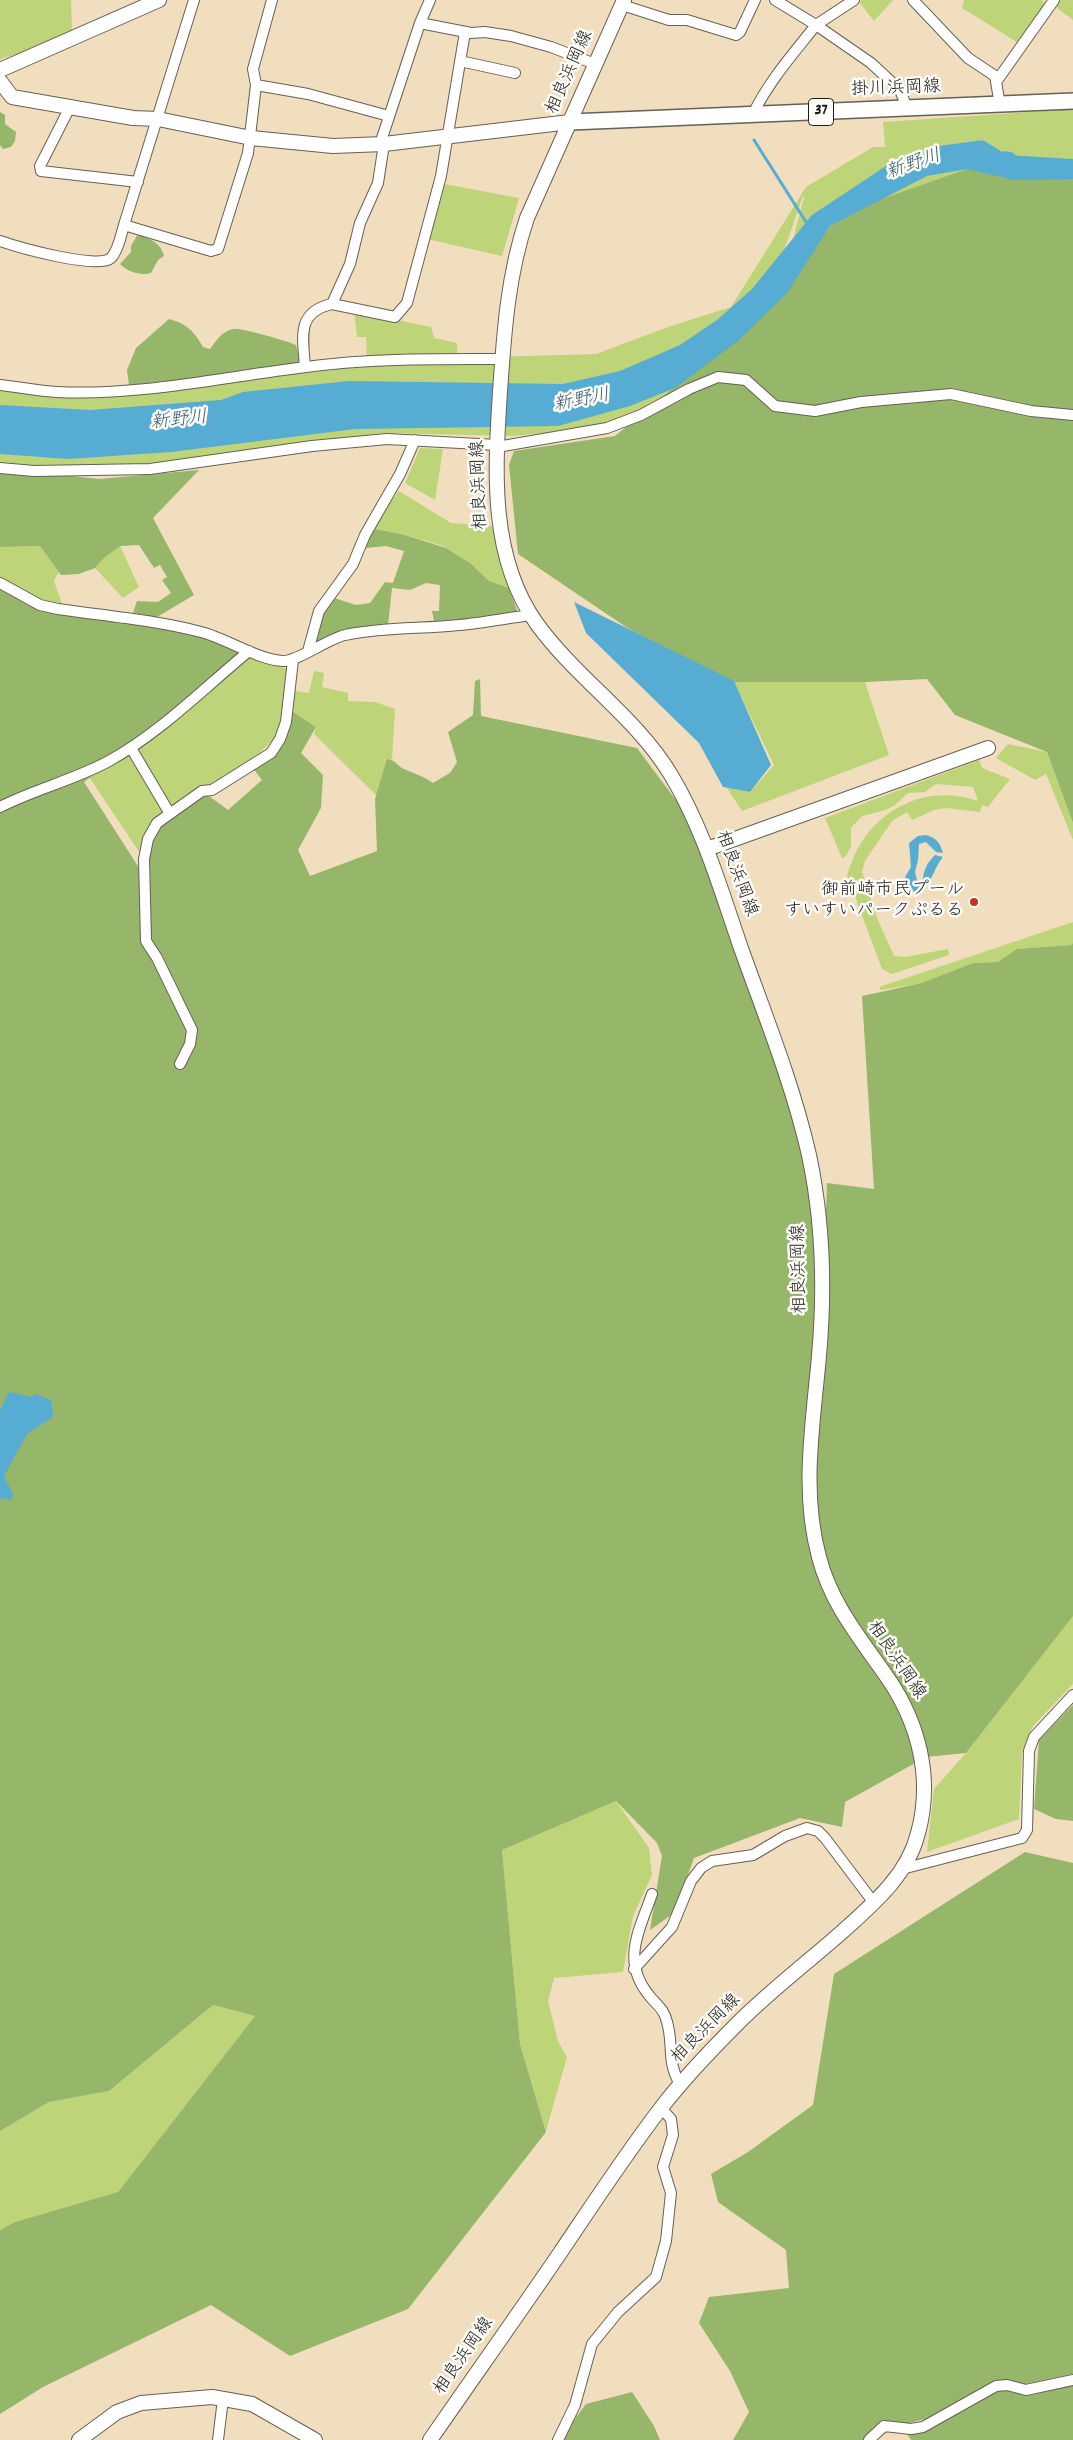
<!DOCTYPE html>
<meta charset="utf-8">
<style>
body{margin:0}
canvas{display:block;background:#f0debe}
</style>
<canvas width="1073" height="2440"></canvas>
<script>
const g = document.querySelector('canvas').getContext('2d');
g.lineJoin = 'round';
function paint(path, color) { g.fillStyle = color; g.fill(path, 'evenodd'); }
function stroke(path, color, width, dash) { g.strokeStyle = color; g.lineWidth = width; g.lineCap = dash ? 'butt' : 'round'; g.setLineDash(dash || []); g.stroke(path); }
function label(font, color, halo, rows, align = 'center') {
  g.font = font + ' Dekko,"Klee One",sans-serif'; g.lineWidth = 5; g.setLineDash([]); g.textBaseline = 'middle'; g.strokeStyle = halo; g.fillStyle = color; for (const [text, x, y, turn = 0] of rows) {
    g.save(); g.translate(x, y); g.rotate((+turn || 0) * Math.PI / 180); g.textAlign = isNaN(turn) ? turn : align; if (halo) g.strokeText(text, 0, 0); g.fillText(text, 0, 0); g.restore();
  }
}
paint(new Path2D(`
 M0,0H71L72,32L21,53L0,59Z
 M862,0H893L874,21L859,2Z
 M964,0H1041L1047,4L1020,44L962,8Z
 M1057,0H1073V20L1053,5Z
 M1073,109V165L705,377L611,427L512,436L386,433L309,442L170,467L0,466V383L57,392L190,389L388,360L596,354L668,327L731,307L806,187L873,147H885L883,122ZM803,196L804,197L778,297L771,288Z
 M439,183L519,198L502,256L427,239Z
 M354,311L431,327L434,338L457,343V358L367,359L366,337H357Z
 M420,448L443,449L435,500L405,483Z
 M399,491L451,523L492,526L509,588L489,581L470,563L443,546L403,534L369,528Z
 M40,546L59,572L54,581L64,610L36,602L0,581V547Z
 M120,546L139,587L123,598L95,568L103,559Z
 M243,655L287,669L282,732L258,754L202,791L144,859L89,777Z
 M314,671L324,673L322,687L348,693V701L375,702L395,709L392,759L387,760L377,796L314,734L316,727L293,712L295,691L309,693Z
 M731,676L865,682L889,755L742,811L727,788L750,792L774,765Z
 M1008,744L1047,752L1073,823V840L1046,774L1035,780L996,758Z
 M979,760L982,768L1010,779L988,807L982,805L980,812L946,808L934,810L912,820L907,812L892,821L865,861L862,872L877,918L894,956L905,957L948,949L949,955L892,974L882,969L847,875C851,864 855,852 861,843C886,803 933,785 978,801L973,787L936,784L925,792L908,793L894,806L882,811L862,816L851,828V847L845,857L842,858L825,818Z
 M1073,922V943L1071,945L1019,949L998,962L973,963L924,983L881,990L879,987Z
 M1073,1616V1684L1033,1726L1022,1752L1019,1819L927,1852L934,1789L966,1753Z
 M616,1801L649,1848L652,1875L633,1916L623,1972L554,1978L548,2001L558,2041L567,2057L546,2131L520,2044L502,1850Z
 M213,2005L255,2016L118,2192L15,2222L0,2230V2131L49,2102L109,2091Z`), '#bed479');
paint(new Path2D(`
 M0,112L5,115V124L16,132L15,141L11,147L3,149L0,145Z
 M990,161L1073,165V823L1047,752L955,715L927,679L865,682H726L626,627L518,554L509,465L514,451L615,436L737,336L842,213Z
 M138,234C149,239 161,242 164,256L158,260L151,273C141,276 128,272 120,264L131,252V246Z
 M169,319C187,324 194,331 203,347L210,349C217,340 221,332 233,329C239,327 287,341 296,345L301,367L129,385L127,370L136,348Z
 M0,468L99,479L199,470L153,518L194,595L157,617L133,613L137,601L158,602L171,593L162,580L167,577L160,565L154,568L139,545L120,546L103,559L95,568L79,574L61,575L40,546L0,547Z
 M369,528L402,534L446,548L470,563L489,581L509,588L518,613L480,620L434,621L432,611H439L440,585L426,583L410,590L392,588L388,625L312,644L321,610L334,598L356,605L370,603L385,582L393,583L404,551L386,546L366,548L364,541Z
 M0,585L50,607L168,626L235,646L241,656L130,747L84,782L143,874L157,823L202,791L228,810L262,780L252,767L282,740L293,712L316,727L301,753L323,775L321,808L298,850L310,876L377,851L375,799L387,759C396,760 397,766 404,769C415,774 423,776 433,783L450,773L457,762L448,732L473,715L475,681L480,679L481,716L637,748L684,811L764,1021L811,1167L823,1292L827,1183L874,1189L862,996L922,983L973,963L998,962L1017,949L1071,945L1073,943V1616L966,1753L926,1757L845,1802L842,1827L800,1818L694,1858L674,1913L650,1930L662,1856L657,1843L616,1801L502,1850L520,2044L546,2132L408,2309L290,2356L211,2305L43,2387L0,2414V2230L15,2222L118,2192L255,2016L213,2005L109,2091L49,2102L0,2131ZM809,1488L814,1496L832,1585Z
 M1073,1705V1821L1056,1819L1034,1809L1039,1740Z
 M1025,1852L1073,1863V2440H911L907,2434L948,2413L898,2426L874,2440H733L749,2412L730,2371L699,2323L709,2297L789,2288L786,2250L718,2202L711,2174L748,2152L813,2105L834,1974Z
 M632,2392L654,2426L660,2440H559L586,2404Z`), '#96b669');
paint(new Path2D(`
 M939,151L1073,159V179L1014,180L967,169L927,176L830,226L787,293L739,340L675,388L630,406L558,426L355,429L171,452L68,459L0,454V405L90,410L221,400L243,392L349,381L563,384L620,371L680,345L717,320L752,289L812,215L892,162Z
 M574,602L734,681L771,765L750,792L723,787L699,743L586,633Z
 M926,835C937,838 940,843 943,853L936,852L926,842L919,844L918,860L915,872L918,884L923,881C923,870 927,863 935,855L943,857C933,869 933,881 921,892L908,891L905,877L911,867L909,843L918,836Z
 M9,1392L31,1397L36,1394L51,1400L53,1417L27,1434L4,1476L13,1495L12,1500L0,1498V1411Z`), '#56acd2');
stroke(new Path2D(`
 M754,140L806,222`), '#56acd2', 3);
stroke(new Path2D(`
 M936,156L981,150L999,161H1008`), '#56acd2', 19);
const street = new Path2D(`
 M775,0L816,25L854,0
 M913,0L968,58L995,76L1000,105
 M622,5L669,20H687L736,35L740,32L755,0
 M420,23L471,33L485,32L511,36L551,47L595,64
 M460,61L515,73
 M996,82L1054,0
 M256,85L308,94L389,116
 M70,107L40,166L41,171L138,182
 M753,114C769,81 793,54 816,25L871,63L900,90L907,108
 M380,144L420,23L430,0
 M124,225L211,251L218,249L248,153L256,85L253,69L272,0
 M0,241C17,247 98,270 111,258C118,251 121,235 124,225L194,0
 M332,304L350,264L360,223L378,183L384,144
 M305,367C303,337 296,312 332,304L395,317L407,303L441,176L465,32
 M0,385C19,387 38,391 57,392C140,396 223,377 306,367C371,358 437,359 503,359
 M497,447L607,428L641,415L689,389L718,377L746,380L775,406L815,411L861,402L951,394L1031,411L1073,415
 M0,468L34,471L150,469L312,446L387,439L497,445
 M0,583L40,605L58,609C106,616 155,620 201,632C226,638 258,660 283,661C296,662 328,639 345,635C383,627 421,629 459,625C483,623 507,618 531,615
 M308,651L319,611L353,564L365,535L400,474L415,440
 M131,748L170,814
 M0,807C35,789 74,780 109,761C161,732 203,689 249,651
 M180,1064L190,1044L192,1030L157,958L146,941L144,859L148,839L157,823L202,791L212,790L271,753L280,739L286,722L293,660
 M902,1869L1022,1838L1027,1830L1029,1751L1034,1737L1073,1695
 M652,1894C640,1929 621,1960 648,1994C656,2005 664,2008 667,2022C674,2045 666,2061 680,2084
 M634,1969L672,1927L691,1881L701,1868L712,1861L753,1855L785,1836L807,1828L818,1831L825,1838L874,1903
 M218,2440L223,2399
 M558,2440L575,2405L592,2344L618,2312L656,2277L666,2241L671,2193L663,2167L673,2135L671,2119L661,2108
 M869,2440L884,2426L911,2429L923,2427L996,2386L1007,2385L1026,2390L1073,2380`);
const secondary = new Path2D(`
 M0,70L159,0
 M0,81L12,97L133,118L158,119L251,138L333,146L384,144L570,122
 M707,849L988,748
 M79,2440L117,2412L141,2403L212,2397L252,2404L315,2440
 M430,2440C473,2378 517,2316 560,2253C593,2204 625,2155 661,2108C684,2078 711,2050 738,2023C770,1991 808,1962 842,1932C873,1904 908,1875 918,1833C933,1779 919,1723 887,1677C860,1638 831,1604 819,1557C801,1491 813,1424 819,1356C825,1289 823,1221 809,1155C793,1085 766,1018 742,951C721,891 704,830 671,775C636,717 577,679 537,624C489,557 495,470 500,392C504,332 508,274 527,218L624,0`);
const primary = new Path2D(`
 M570,122L1073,101`);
stroke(street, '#666055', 12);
stroke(secondary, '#666055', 16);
stroke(primary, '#666055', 18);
stroke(street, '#fff', 10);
stroke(secondary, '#fff', 14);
stroke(primary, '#fff', 15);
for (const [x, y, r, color] of [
 [974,902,5,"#c8321e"]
]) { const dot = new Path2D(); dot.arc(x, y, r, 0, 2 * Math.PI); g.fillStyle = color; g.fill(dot); stroke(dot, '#fdfcf7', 2); }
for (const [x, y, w] of [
 [821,112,25]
]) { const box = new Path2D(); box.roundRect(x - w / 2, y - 13.5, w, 27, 4); g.fillStyle = '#fdfcf7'; g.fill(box); stroke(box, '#1c1c1c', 1); }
label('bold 16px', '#1c1c1c', null, [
 ["37",821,112]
]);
label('18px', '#1c1c1c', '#fdfcf7', [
 ["相良浜岡線",571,73,-66],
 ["掛川浜岡線",896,90,-2],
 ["相良浜岡線",481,485,-92],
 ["相良浜岡線",735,874,70],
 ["相良浜岡線",801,1269,-91],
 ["相良浜岡線",895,1661,56],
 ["相良浜岡線",707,2030,-45],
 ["相良浜岡線",465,2357,-55]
]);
label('18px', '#1c1c1c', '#fdfcf7', [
 ["御前崎市民プール",964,892],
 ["すいすいパークぷるる",964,913]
], 'right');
label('italic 19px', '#365d6e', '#fdfcf7', [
 ["新野川",914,166,-19],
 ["新野川",582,402,-11],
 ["新野川",179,422,-6]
]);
</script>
